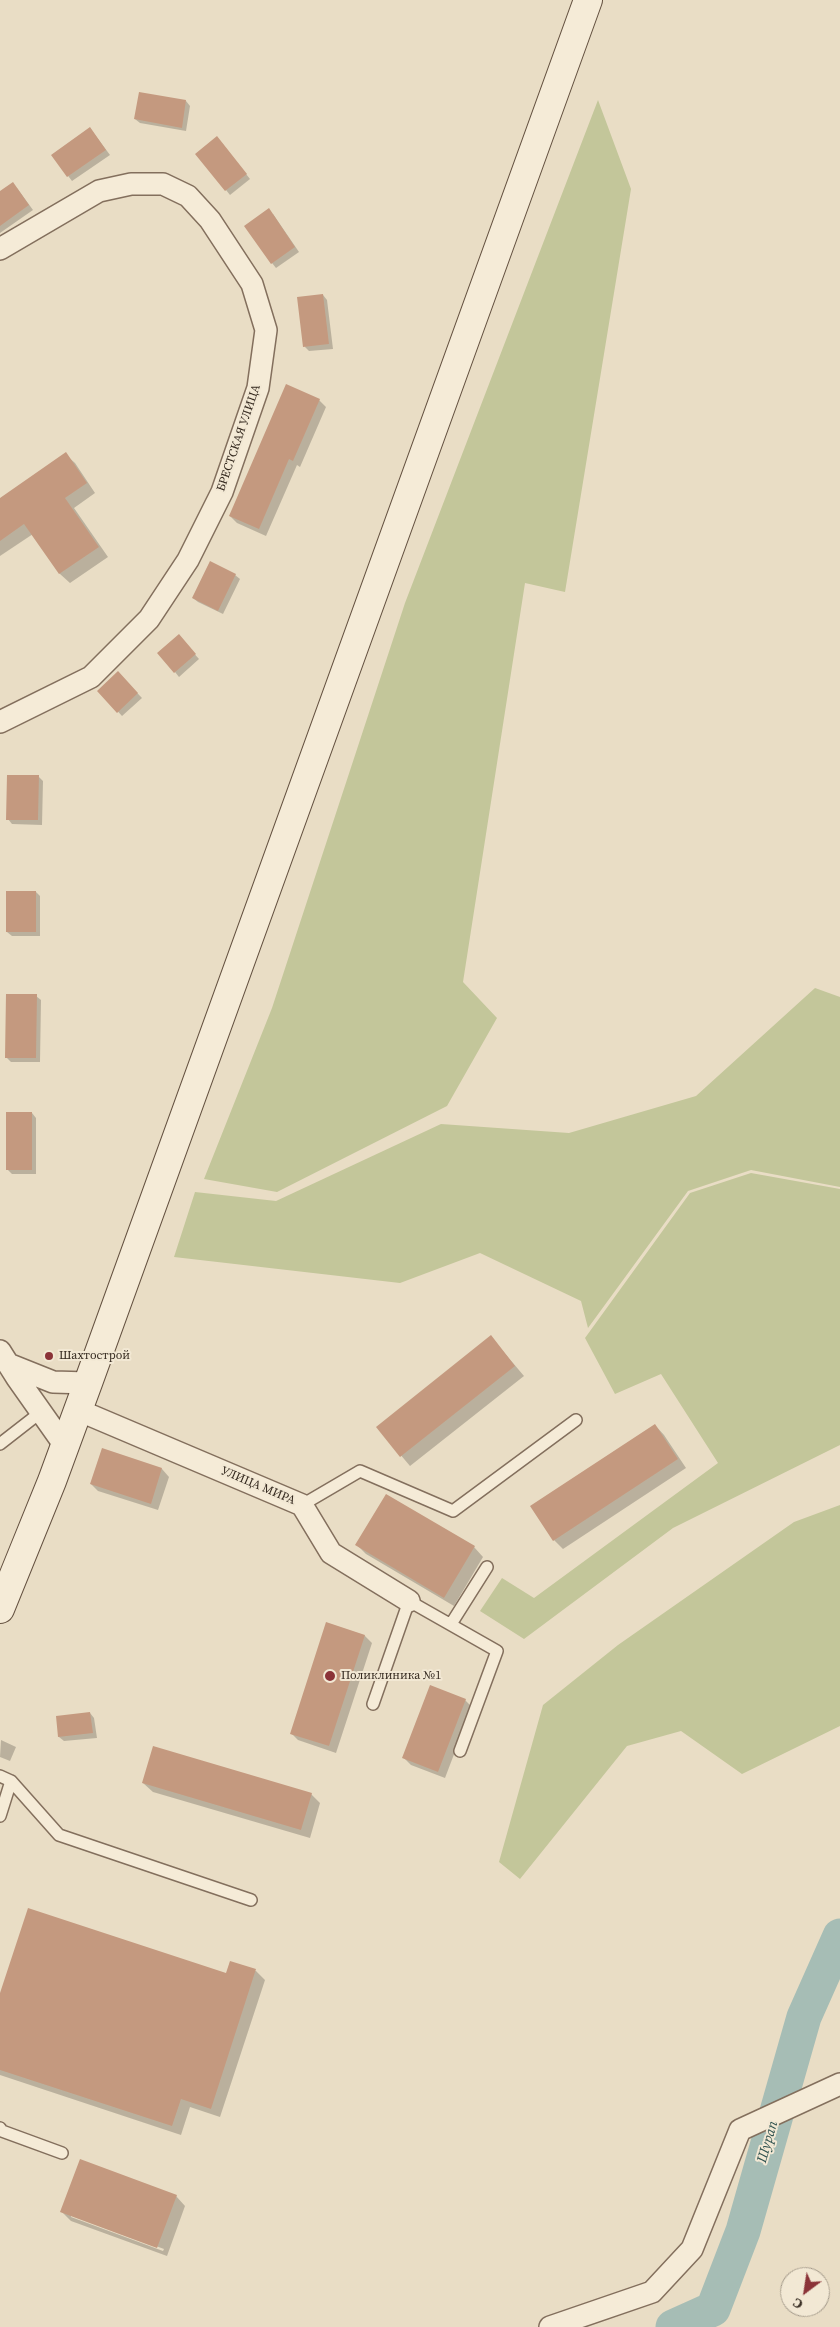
<!DOCTYPE html>
<meta charset="utf-8">
<style>
body{margin:0}
#map{position:relative;width:840px;height:2327px;overflow:hidden;background:#e9ddc5;font-family:"Source Serif 4",serif}
canvas{display:block}
.north{position:absolute;left:780px;top:2267px;width:50px;height:50px;box-sizing:border-box;background:#f2e8d4;border:1px solid #a69c8c;border-radius:50%;rotate:211deg;font-size:14px;font-weight:700;line-height:20px;text-align:center;color:#34291f}
.north::after{content:'';display:block;margin:auto;width:18px;height:22px;background:#8b3338;clip-path:polygon(50% 0,100% 100%,50% 72%,0 100%)}
</style>
<div id="map">
<canvas width="840" height="2327"></canvas>
<div class="north">С</div>
</div>
<script>
const g = document.querySelector('canvas').getContext('2d');
g.lineJoin = 'round';
function paint(path, color) { g.fillStyle = color; g.fill(path, 'evenodd'); }
function stroke(path, color, width, dash) { g.strokeStyle = color; g.lineWidth = width; g.lineCap = dash ? 'butt' : 'round'; g.setLineDash(dash || []); g.stroke(path); }
function label(font, color, halo, rows, align = 'center') {
  g.font = font + ' "Source Serif 4",serif'; g.lineWidth = 4; g.setLineDash([]); g.textBaseline = 'middle'; g.strokeStyle = halo; g.fillStyle = color; for (const [text, x, y, turn = 0] of rows) {
    g.save(); g.translate(x, y); g.rotate((+turn || 0) * Math.PI / 180); g.textAlign = isNaN(turn) ? turn : align; if (halo) g.strokeText(text, 0, 0); g.fillText(text, 0, 0); g.restore();
  }
}
paint(new Path2D(`
 M598,100L631,189L565,592L525,583L463,982L497,1018L447,1106L277,1192L204,1179L272,1008L405,603Z
 M815,988L840,997V1187L751,1170L688,1191L588,1328L581,1301L480,1253L400,1283L174,1257L195,1192L276,1201L441,1124L569,1133L696,1096Z
 M751,1173L840,1189V1445L673,1528L524,1639L480,1611L502,1578L534,1598L718,1463L661,1374L615,1394L585,1338L690,1193Z
 M840,1505V1726L742,1774L681,1731L627,1746L520,1879L499,1862L543,1705L618,1645L794,1522Z`), '#c3c69a');
paint(new Path2D(`
 M186,101L190,106L186,131L140,123L135,119Z
 M90,128L110,155L72,181L52,155Z
 M221,142L250,179L230,195L226,190Z
 M17,188L33,210L0,233V193Z
 M273,214L299,252L276,268L272,263Z
 M323,295L327,300L333,349L309,351L305,347Z
 M319,400L326,407L300,467L297,465L266,536L237,523L230,516Z
 M65,454L75,463L95,493L74,508L108,557L70,583L60,574L33,534L0,556V499Z
 M235,575L240,579L223,614L198,602L193,598Z
 M183,641L199,659L179,677L175,672Z
 M118,673L142,698L122,716L99,691Z
 M38,776L43,781L42,825L12,824L8,819Z
 M36,892L40,896V936H12L7,932Z
 M36,996L41,1000L40,1062H11L6,1057Z
 M32,1113L36,1118V1174H12L7,1169Z
 M491,1337L524,1376L410,1466L377,1427Z
 M655,1425L664,1435L686,1468L563,1549L554,1540Z
 M102,1450L162,1469L169,1477L158,1510L98,1491L91,1484Z
 M357,1545L474,1547L483,1557L454,1606L366,1554Z
 M327,1624L365,1636L372,1643L336,1753L298,1740L291,1733Z
 M465,1700L472,1707L445,1778L411,1765L404,1758Z
 M90,1713L94,1718L97,1738L64,1741L59,1737L57,1717Z
 M1,1740L16,1747L10,1761L0,1757Z
 M143,1783L311,1794L320,1803L310,1838L153,1792Z
 M230,1962L256,1971L265,1980L220,2117L190,2107L181,2135L0,2075V1997L227,1975Z
 M176,2196L185,2206L167,2256L71,2221L62,2212ZM71,2215L164,2249L163,2251L71,2217Z`), '#0003');
stroke(new Path2D(`
 M673,2327L713,2309L743,2231L804,2017L840,1936`), '#a6bdb5', 35);
paint(new Path2D(`
 M139,92L186,100L182,128L134,119Z
 M90,127L106,150L67,177L51,155Z
 M217,136L247,174L225,191L195,154Z
 M13,182L29,205L0,226V191Z
 M269,208L295,247L271,264L244,226Z
 M323,294L329,344L303,347L297,297Z
 M286,384L320,399L293,461L289,459L259,529L229,516Z
 M66,452L87,483L65,498L99,547L59,574L24,524L0,541V498Z
 M210,561L236,574L218,611L192,598Z
 M179,634L196,654L174,673L157,653Z
 M118,671L138,693L117,713L97,691Z
 M7,775H39L38,820H6Z
 M6,891H36V932H6Z
 M6,994H37L36,1058H5Z
 M6,1112H32V1170H6Z
 M491,1335L515,1366L400,1457L376,1427Z
 M655,1424L678,1459L553,1541L530,1506Z
 M102,1448L162,1468L151,1504L90,1484Z
 M386,1494L475,1546L444,1598L355,1545Z
 M326,1622L365,1635L329,1746L290,1734Z
 M430,1685L466,1699L438,1772L402,1758Z
 M90,1712L93,1733L58,1737L56,1716Z
 M153,1746L312,1793L301,1830L142,1783Z
 M28,1908L226,1973L230,1961L256,1969L211,2109L181,2099L172,2126L0,2070V1993Z
 M80,2159L177,2195L157,2248L60,2212Z`), '#c4997f');
const lane = new Path2D(`
 M0,1444L41,1412
 M302,1505L360,1471L453,1511L576,1420
 M451,1624L487,1567
 M373,1704L409,1601L497,1651L460,1751
 M0,1776L11,1781L59,1835L251,1900
 M0,1816L11,1781
 M0,2128L2,2131L62,2153`);
const street = new Path2D(`
 M0,249L99,191L131,184H163L188,196L210,220L252,284L266,330L258,388L222,492L188,560L149,619L91,677L0,722
 M0,1351L17,1378L65,1446
 M8,1364L53,1382L88,1383
 M78,1410L302,1505L331,1553L409,1601
 M550,2327L652,2292L692,2249L740,2130L840,2084`);
const secondary = new Path2D(`
 M0,1609L52,1481L88,1383L588,0`);
stroke(lane, '#836f5d', 14);
stroke(street, '#836f5d', 24);
stroke(secondary, '#645140', 30);
stroke(lane, '#f5ebd7', 11);
stroke(street, '#f5ebd7', 21);
stroke(secondary, '#f5ebd7', 28);
for (const [x, y, r, color] of [
 [49,1356,5,"#8b3338"],
 [330,1676,6,"#8b3338"]
]) { const dot = new Path2D(); dot.arc(x, y, r, 0, 2 * Math.PI); g.fillStyle = color; g.fill(dot); stroke(dot, '#f2e8d4', 2); }
label('12px', '#34291f', '#f2e8d4', [
 ["БРЕСТСКАЯ УЛИЦА",239,438,-71],
 ["УЛИЦА МИРА",258,1486,23]
]);
label('12px', '#34291f', '#f2e8d4', [
 ["Шахтострой",59,1356],
 ["Поликлиника №1",341,1676]
], 'left');
label('italic 14px', '#30524f', '#f2e8d4', [
 ["Шурап",768,2142,-74]
]);
</script>
